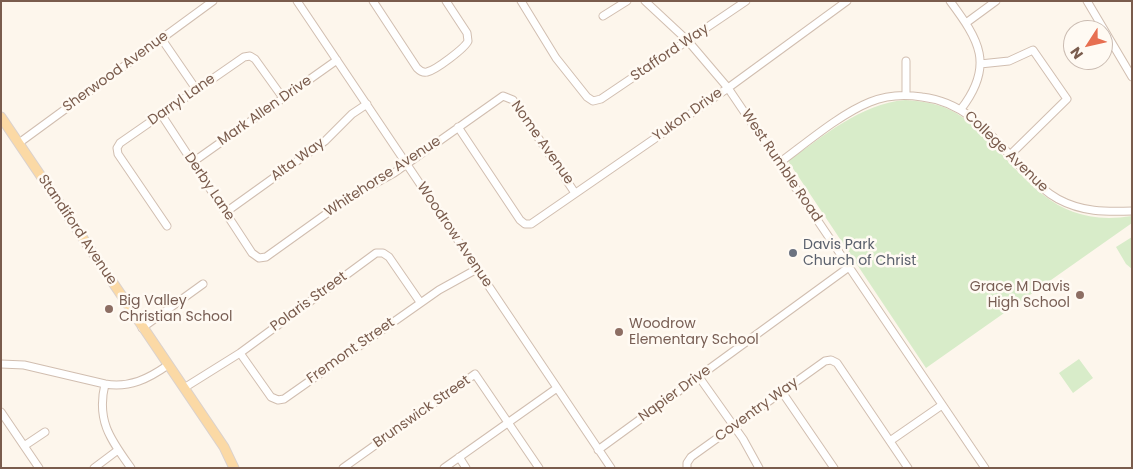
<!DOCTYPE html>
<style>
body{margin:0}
#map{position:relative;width:1133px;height:469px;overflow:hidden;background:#fdf6ec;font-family:Poppins,sans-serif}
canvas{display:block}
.frame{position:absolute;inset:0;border:2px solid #7a5c4d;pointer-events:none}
.north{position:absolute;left:1063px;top:20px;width:50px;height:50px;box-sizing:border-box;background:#fffaf3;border:1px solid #cabbb1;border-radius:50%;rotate:235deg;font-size:14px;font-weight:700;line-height:20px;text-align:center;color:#7a5c4d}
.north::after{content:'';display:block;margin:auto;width:18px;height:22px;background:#e76f51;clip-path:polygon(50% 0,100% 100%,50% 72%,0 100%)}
</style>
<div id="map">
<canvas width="1133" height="469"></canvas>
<div class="frame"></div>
<div class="north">N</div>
</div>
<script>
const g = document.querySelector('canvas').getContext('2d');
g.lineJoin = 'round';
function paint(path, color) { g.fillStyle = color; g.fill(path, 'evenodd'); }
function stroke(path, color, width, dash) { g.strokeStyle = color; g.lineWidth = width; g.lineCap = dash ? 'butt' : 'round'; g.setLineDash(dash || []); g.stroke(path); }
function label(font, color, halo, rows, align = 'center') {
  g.font = font + ' Poppins,sans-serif'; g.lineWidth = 5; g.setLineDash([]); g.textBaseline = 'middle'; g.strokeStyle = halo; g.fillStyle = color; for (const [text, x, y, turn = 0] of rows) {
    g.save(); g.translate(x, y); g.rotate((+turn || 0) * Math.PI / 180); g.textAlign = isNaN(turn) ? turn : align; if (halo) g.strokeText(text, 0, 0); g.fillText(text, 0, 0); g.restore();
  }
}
paint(new Path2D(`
 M905,100C923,101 941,104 956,113C970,121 980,132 991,143C1034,188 1061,227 1132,216V223L926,368L788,161C824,136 860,104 905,100Z
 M1132,237V269L1126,264L1116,247Z
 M1079,359L1093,378L1073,393L1059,373Z`), '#d8ecc9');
const minor = new Path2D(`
 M297,1L611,468
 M373,1L417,68C420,71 423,73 427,72C436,70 465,48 468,41L467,33L446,1
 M521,1L556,58L587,97L593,101L601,99L746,1
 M645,1L688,41L728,88L985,468
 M950,1C979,40 995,65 961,109
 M1087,1L1132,77
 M603,16L627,1
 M966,23L996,1
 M161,38L196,89
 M906,61V95
 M980,64L1009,61L1033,50L1067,99L1010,155
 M161,114L252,253L259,258L266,257L347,199L394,173L503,96L513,100L575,193
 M458,127L520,220L525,224H531L728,88L847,1
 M19,143L213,1
 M193,162L337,60
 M779,163C805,144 840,114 870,102C887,95 904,94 922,97C967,102 992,136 1021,167C1033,179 1043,191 1058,199C1082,212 1105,212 1132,211
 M226,212L325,141L352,114L367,104
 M167,226L118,154L117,148L120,143L244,57L250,56L255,59L283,98
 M142,328L203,284
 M240,353L271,397L278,400L284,399L439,290L477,269
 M1,364L24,365L105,384C130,388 148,379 168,365
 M699,377L743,439L759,468
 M105,384C96,421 111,440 131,468
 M184,388L240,353L376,253H383L389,257L420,302
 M782,392L834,468
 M1,412L39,468
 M890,441L942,405
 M24,446L45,432
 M598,450L849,267
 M459,457L466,468
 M94,468L118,450
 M343,468L475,374L539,468
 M444,468L557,388
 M687,468V463L691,457L825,361L831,360L837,363L908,468`);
const major = new Path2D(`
 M1,117L224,447L234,468`);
stroke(minor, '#d1beb0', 9);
stroke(major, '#dad1cd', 11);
stroke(minor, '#fff', 7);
stroke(major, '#fbd9a5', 9);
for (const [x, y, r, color] of [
 [793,253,5,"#6b7280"],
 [1080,295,5,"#8d6e63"],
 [109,309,5,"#8d6e63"],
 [619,332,5,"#8d6e63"]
]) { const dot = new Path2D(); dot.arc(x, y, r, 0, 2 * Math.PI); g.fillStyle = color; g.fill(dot); stroke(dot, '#fffaf3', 2); }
label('14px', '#7a5c4d', '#fffaf3', [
 ["Stafford Way",670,53,-34],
 ["Sherwood Avenue",116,72,-36],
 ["Darryl Lane",182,100,-35],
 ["Mark Allen Drive",265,111,-35],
 ["Yukon Drive",688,115,-35],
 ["Nome Avenue",542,143,55],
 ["College Avenue",1006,152,44],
 ["Alta Way",298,160,-36],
 ["West Rumble Road",781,166,56],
 ["Whitehorse Avenue",383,177,-33],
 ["Derby Lane",209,187,56],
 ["Standiford Avenue",77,230,56],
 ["Woodrow Avenue",454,235,56],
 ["Polaris Street",309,302,-36],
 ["Fremont Street",351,351,-35],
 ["Napier Drive",675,394,-36],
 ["Coventry Way",757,410,-36],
 ["Brunswick Street",422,412,-35]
]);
label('14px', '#5b616d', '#fffaf3', [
 ["Davis Park",803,245],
 ["Church of Christ",803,261]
], 'left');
label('14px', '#785e54', '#fffaf3', [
 ["Grace M Davis",1070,287,"right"],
 ["High School",1070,303,"right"],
 ["Big Valley",119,301],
 ["Christian School",119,317],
 ["Woodrow",629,324],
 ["Elementary School",629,340]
], 'left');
</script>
